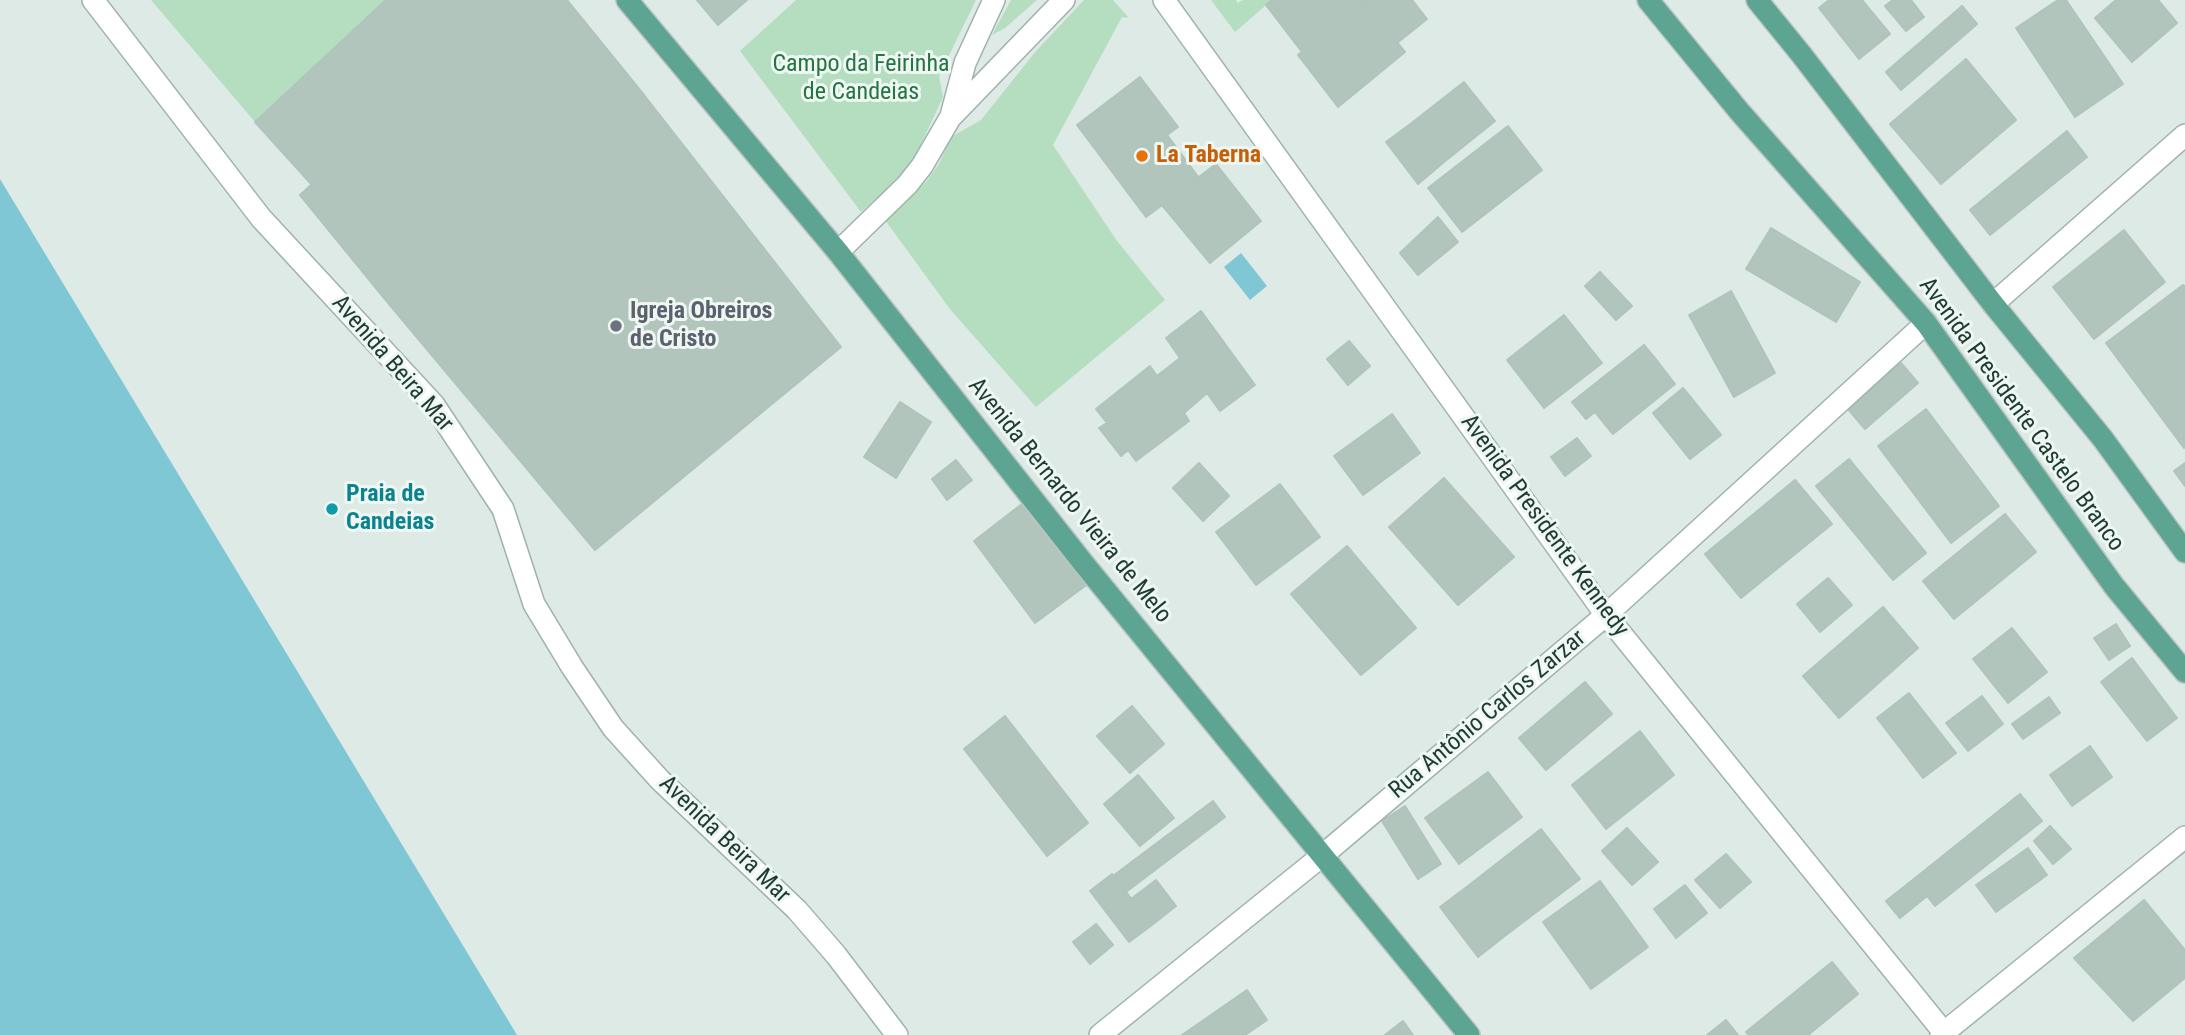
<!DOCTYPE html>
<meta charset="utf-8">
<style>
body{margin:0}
canvas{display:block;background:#ddeae5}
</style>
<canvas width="2185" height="1035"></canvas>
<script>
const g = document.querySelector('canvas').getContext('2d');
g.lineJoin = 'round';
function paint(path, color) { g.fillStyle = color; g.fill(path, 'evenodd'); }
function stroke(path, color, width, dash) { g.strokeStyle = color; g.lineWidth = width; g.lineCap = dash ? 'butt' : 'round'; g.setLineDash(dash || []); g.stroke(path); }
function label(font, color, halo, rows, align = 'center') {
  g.font = font + ' "Roboto Condensed",sans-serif'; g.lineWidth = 6; g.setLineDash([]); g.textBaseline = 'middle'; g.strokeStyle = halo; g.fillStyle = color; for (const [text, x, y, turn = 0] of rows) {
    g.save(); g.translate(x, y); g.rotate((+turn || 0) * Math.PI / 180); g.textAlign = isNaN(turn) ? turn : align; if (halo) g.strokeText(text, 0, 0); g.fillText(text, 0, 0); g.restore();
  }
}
paint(new Path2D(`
 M151,0H386L255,122Z
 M796,0H976L939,76L943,97L916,155L906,172L861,212L740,51Z
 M1011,0H1037L1005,28L992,35Z
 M1084,0H1113L1129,18L1122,17L1053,145L1117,241L1165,300L1036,407L950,309L885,220L926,182L939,164L951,137L981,120L1036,51Z
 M1211,0H1236L1238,3L1243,0H1272L1235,32Z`), '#b4debf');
paint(new Path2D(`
 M0,179L517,1035H0Z
 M1241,253L1267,286L1250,300L1224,267Z`), '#80c7d5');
const building = new Path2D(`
 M386,0H517L312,185L255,122Z
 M517,0H567L644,95L389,304L300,195Z
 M697,0H747L718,25Z
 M1272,0H1364L1302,52L1266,5Z
 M1412,0L1427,19L1397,43L1363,1Z
 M1829,0H1862L1890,34L1859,59L1819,8Z
 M1893,0H1911L1924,17L1906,31L1885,6Z
 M2058,0H2066L2123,84L2075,117L2016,28Z
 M2116,0H2158L2177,23L2132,62L2095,18Z
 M1363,1L1405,52L1338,107L1298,55Z
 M1962,6L1977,24L1901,90L1886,72Z
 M1966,59L2016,120L1941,184L1890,124Z
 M1140,77L1178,127L1167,135L1199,178L1146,217L1077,125Z
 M1464,82L1495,121L1444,162L1413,122Z
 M644,95L841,347L595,550L389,304Z
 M1413,122L1444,162L1418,184L1386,142Z
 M1508,126L1542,170L1462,232L1428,188Z
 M2067,131L2087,157L1990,235L1970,210Z
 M1216,164L1261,221L1210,263L1162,205Z
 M1438,217L1458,242L1418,275L1400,253Z
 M1771,228L1860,282L1836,322L1746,269Z
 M2124,230L2165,282L2094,339L2053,287Z
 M1600,272L1632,306L1616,320L1585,286Z
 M2183,285L2185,287L2184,448L2106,343Z
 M1731,291L1775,373L1734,397L1689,315Z
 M1201,311L1255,385L1220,411L1207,393L1184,413L1189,421L1136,461L1128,450L1121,456L1099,428L1107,423L1096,409L1150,366L1157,376L1180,358L1166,338Z
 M1564,315L1602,363L1544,408L1507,360Z
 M1349,341L1370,366L1348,385L1327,359Z
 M1644,345L1658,362L1586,419L1572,402Z
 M1658,362L1675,384L1613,434L1595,412Z
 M1901,363L1918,383L1865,429L1848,409Z
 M1683,388L1721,435L1690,459L1653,413Z
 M900,402L931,422L896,478L864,457Z
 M1926,409L1999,506L1951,543L1878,446Z
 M1392,414L1420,453L1363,495L1334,456Z
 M1577,438L1591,456L1565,476L1551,457Z
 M1849,459L1926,553L1893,580L1816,486Z
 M956,460L972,480L947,500L932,479Z
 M1199,463L1229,496L1203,521L1173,488Z
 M2185,463V486L2174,471Z
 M1444,478L1514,557L1458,605L1389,527Z
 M1795,480L1832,524L1741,598L1705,554Z
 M1280,484L1320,537L1256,585L1216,532Z
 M1027,500L1089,583L1035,623L974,541Z
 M2005,514L2036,552L1954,619L1923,581Z
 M1347,546L1416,628L1361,675L1291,594Z
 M1828,578L1852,605L1820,632L1797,604Z
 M1883,607L1918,648L1839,718L1803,676Z
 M2116,624L2130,646L2109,660L2094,638Z
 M2012,628L2047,672L2008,703L1973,659Z
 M2132,658L2177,718L2147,741L2101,682Z
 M1585,682L1612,714L1546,770L1519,738Z
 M1909,693L1956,753L1923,778L1877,718Z
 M1982,696L2003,724L1968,751L1946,723Z
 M2049,697L2060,713L2023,739L2012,724Z
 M1132,706L1164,744L1130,773L1097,736Z
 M1005,716L1088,823L1047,856L964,749Z
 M1640,731L1674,775L1606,829L1572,785Z
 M2090,746L2112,777L2072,806L2050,775Z
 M1488,772L1522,817L1459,864L1425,818Z
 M1138,775L1174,818L1140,846L1104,804Z
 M2020,794L2042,821L1935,906L1914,879Z
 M1213,801L1225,817L1126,892L1113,876Z
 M1405,806L1441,864L1418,879L1382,821Z
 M2050,826L2071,849L2053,864L2034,841Z
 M1627,828L1658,862L1632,885L1602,851Z
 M1541,829L1580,879L1506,935L1468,886Z
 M2028,848L2047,875L1996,912L1976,885Z
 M1726,854L1751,882L1720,908L1695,880Z
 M1112,874L1152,925L1129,942L1090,891Z
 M1914,879L1927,896L1900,918L1886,901Z
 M1156,880L1176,906L1152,925L1131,899Z
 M1600,881L1648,947L1591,989L1543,922Z
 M1685,885L1707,913L1676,938L1654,909Z
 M1468,886L1506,935L1478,957L1440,907Z
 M2144,900L2185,950V978L2133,1021L2074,958Z
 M1096,924L1113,945L1090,964L1073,942Z
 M1832,962L1858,994L1808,1035H1749L1746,1032Z
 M1247,990L1267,1020L1245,1035H1182Z
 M1726,1020L1738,1035H1707Z
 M1403,1021L1413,1035H1385Z`);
paint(building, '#b2c5bd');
stroke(building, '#afc4bc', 2);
const street = new Path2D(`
 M93,0L261,218L434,405L503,509L534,604L572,667L613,728L660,780L797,910L836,955L897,1035
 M1164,0L1606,615L1946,1035
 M951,116L965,63L994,0
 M838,252L907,185L922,166L950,118L1064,0
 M1993,304L2185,135
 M1100,1035L1323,855L1606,615L1926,323
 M1941,1035L2185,837`);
const primary = new Path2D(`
 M627,0L838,252L1084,564L1469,1035
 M1648,0L1739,111L1926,323L2114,586L2185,672
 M1757,0L1801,54L1993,304L2103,439L2185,552`);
stroke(street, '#a0b2ac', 24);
stroke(primary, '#bcc4c2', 24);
stroke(street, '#fff', 21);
stroke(primary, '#5ea492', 21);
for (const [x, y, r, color] of [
 [1142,156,7,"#e8710a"],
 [616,326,7,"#6b7280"],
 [332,509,7,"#0f9aa8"]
]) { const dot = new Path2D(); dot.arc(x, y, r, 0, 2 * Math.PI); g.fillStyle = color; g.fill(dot); stroke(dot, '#eef7f2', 2.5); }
label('24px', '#257444', '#eef7f2', [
 ["Campo da Feirinha",861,65],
 ["de Candeias",861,93]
]);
label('bold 24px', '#c56008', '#eef7f2', [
 ["La Taberna",1156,156]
], 'left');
label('bold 24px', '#5b616d', '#eef7f2', [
 ["Igreja Obreiros",630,312],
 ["de Cristo",630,340]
], 'left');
label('24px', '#1e3b33', '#eef7f2', [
 ["Avenida Beira Mar",392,364,49],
 ["Avenida Presidente Castelo Branco",2021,415,54],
 ["Avenida Bernardo Vieira de Melo",1069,501,51],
 ["Avenida Presidente Kennedy",1544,526,54],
 ["Rua Antônio Carlos Zarzar",1488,715,-40],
 ["Avenida Beira Mar",724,840,44]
]);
label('bold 24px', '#0d838f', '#eef7f2', [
 ["Praia de",346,495],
 ["Candeias",346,523]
], 'left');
</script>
